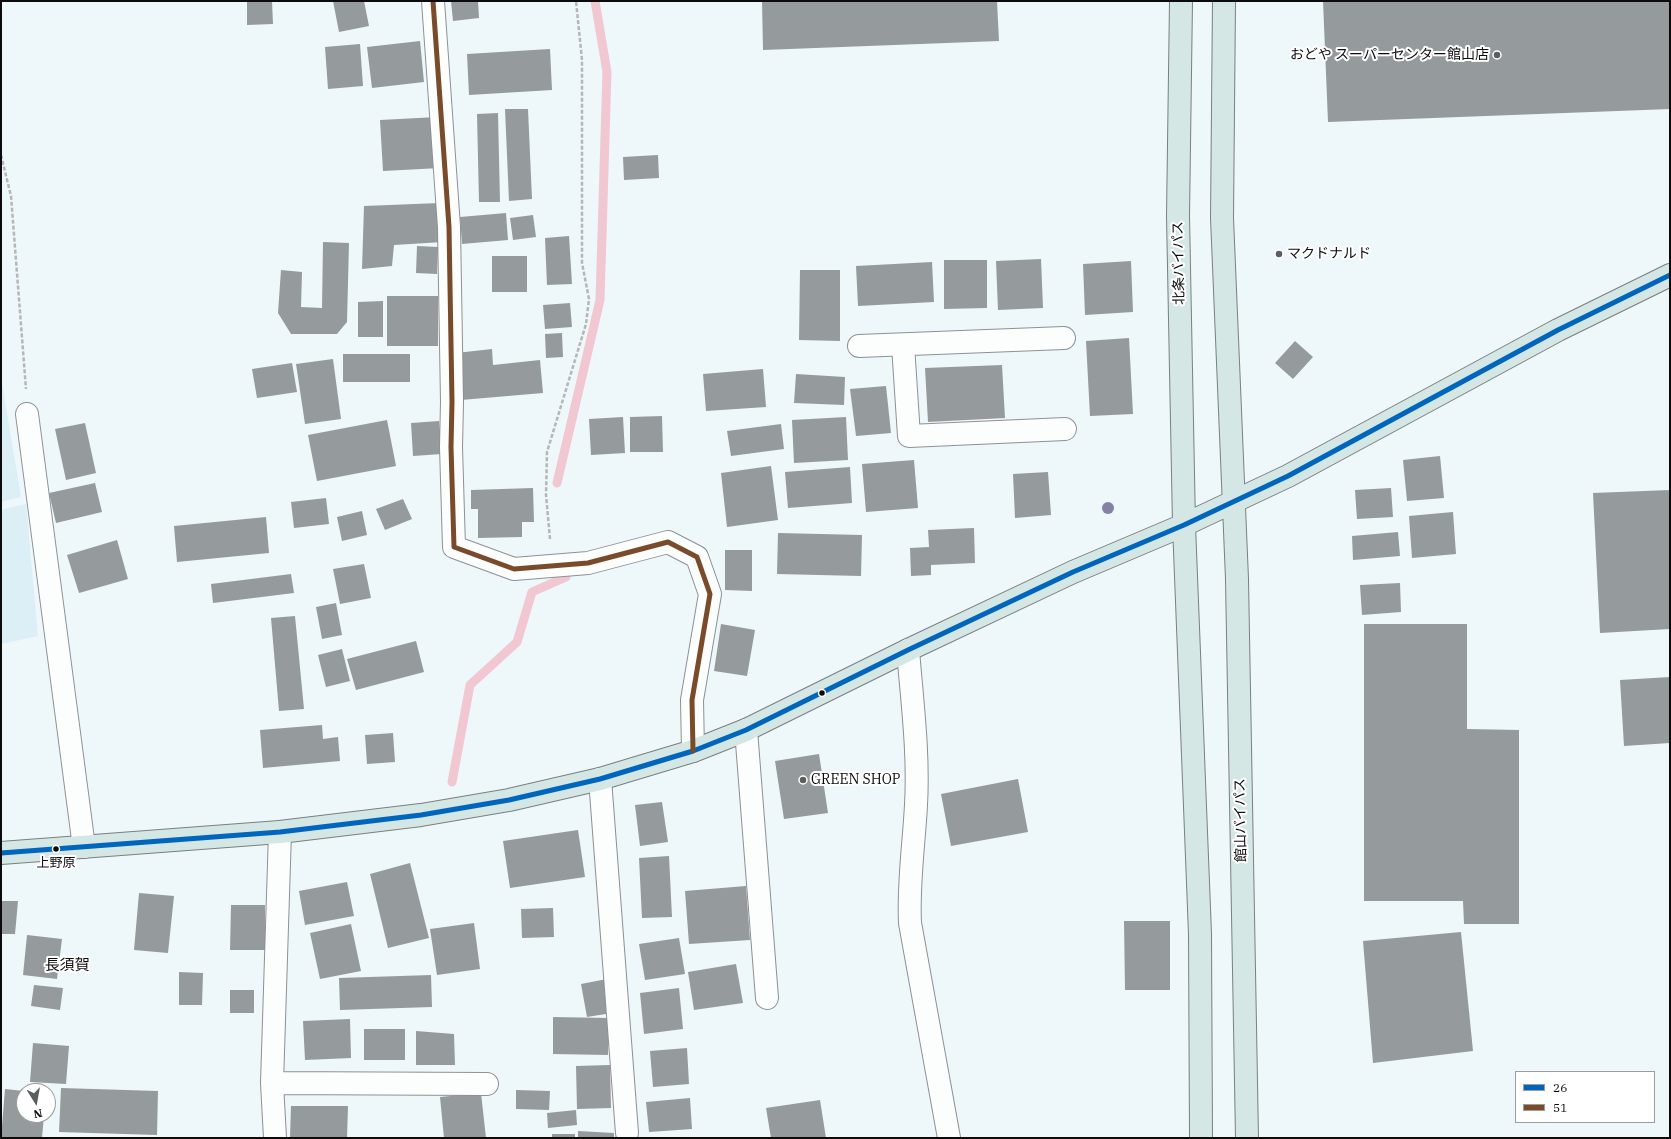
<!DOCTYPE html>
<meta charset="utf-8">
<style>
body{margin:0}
#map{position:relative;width:1671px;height:1139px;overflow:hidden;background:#eef7fa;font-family:"IBM Plex Serif",serif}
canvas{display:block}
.frame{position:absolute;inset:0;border:2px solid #0b0b0b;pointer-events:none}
.legend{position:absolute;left:1515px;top:1071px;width:140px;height:52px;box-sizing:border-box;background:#fff;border:1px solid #9d9d9d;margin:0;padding:5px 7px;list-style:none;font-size:12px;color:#0b0b0b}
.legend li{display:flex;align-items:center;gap:8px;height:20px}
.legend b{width:20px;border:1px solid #9d9d9d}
.north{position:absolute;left:16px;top:1083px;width:40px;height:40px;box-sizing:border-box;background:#fff;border:1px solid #9d9d9d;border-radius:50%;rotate:169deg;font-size:11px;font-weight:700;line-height:16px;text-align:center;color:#0b0b0b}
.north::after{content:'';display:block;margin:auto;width:14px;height:18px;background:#5a5e5f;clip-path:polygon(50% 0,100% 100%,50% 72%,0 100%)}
</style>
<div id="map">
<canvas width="1671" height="1139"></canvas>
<div class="frame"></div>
<ul class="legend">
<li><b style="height:5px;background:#0065bd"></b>26</li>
<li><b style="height:5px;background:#7a4b2a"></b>51</li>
</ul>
<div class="north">N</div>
</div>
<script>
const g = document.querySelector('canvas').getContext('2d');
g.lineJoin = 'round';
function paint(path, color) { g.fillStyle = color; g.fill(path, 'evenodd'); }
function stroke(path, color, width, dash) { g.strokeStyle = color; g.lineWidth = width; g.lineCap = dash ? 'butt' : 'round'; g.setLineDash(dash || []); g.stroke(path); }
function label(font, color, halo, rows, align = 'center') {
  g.font = font + ' "IBM Plex Serif","Noto Sans JP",serif'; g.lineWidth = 4; g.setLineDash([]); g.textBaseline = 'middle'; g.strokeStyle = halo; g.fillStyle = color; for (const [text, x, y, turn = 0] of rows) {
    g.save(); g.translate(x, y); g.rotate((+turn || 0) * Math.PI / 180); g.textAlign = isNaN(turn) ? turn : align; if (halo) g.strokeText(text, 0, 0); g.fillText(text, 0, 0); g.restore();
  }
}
paint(new Path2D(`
 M1,377L21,497L1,502Z
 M26,504L38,636L1,644V510Z`), '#dceef6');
stroke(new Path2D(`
 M557,483L600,300L607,72L595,1
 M452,782L470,685L517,642L532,592L566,577`), '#f1c7d2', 9);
paint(new Path2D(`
 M247,1H272L273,24L247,25Z
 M333,1H364L369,26L339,32Z
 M451,1H478L479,18L453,21Z
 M762,1H997L999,41L763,50Z
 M1323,1H1670V109L1328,122Z
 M420,41L424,82L372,88L367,47Z
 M360,44L363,86L328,89L325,47Z
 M550,49L552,90L469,95L467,54Z
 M505,109H528L532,199L509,201Z
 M498,113L500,202H479L477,114Z
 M437,117L440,168L383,171L380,120Z
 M658,155L659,178L624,180L623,157Z
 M440,203L443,242L394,245L392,266L362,269L364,206Z
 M506,213L508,240L462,244L460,217Z
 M533,215L536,237L513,240L510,218Z
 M569,236L572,284L547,285L545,238Z
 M323,242L349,243L347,322L337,334H291L278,313L281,270L302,272L301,307L322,308Z
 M417,246L438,247L437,274L416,273Z
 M492,256H527V292H492Z
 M1041,259L1043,308L998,310L996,261Z
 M944,260H987V308L944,309Z
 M1131,261L1133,312L1085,315L1083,264Z
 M932,262L934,302L858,306L856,266Z
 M800,270H840V341L799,340Z
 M387,296H438V346H387Z
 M383,301V337H358V302Z
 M570,303L572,327L545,329L543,305Z
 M562,333L563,357L546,358L545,334Z
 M1129,338L1133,414L1090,416L1086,341Z
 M1295,341L1313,357L1293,379L1275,363Z
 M492,349L493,365L540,360L543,393L461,400L456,353Z
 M343,354H410V382H343Z
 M333,359L341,419L305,424L296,364Z
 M292,363L297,392L257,398L252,369Z
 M1002,365L1005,418L928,422L925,368Z
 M763,369L766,407L706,411L703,374Z
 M796,374L845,377L844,405L794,403Z
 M886,386L891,433L856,436L850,389Z
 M662,416L663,452H630V417Z
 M623,417L625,453L591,455L589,419Z
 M846,417L848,460L794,463L792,420Z
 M387,420L396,466L317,481L308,435Z
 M439,421L442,454L413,456L411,423Z
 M85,423L96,473L66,480L55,429Z
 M781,424L784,449L731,456L727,431Z
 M1440,456L1444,498L1407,501L1403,460Z
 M914,460L918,508L866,512L862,464Z
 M771,466L778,520L727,527L721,473Z
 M850,467L852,503L788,508L785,472Z
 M1048,472L1051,515L1015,518L1013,474Z
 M95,483L102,512L56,523L49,493Z
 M533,488L534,522H522V537L478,538V509H471V490Z
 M1391,488L1393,517L1357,519L1355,490Z
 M1670,490V629L1600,633L1593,493Z
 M326,498L329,524L294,528L291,502Z
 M403,499L412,519L385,530L376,509Z
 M362,511L367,535L342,541L337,517Z
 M1453,512L1456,554L1412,558L1409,516Z
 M266,517L269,553L177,562L174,526Z
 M974,528L975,563L931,565V575L911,576L910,548L929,547L928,530Z
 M1398,532L1400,556L1353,560L1352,536Z
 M778,533L862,535L861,576L777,574Z
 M117,540L128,579L79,593L67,555Z
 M725,550H752V591L725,590Z
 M364,564L371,598L340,604L333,569Z
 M291,574L294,593L213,603L211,584Z
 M1400,583L1401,612L1362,615L1360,585Z
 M336,603L342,635L322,639L316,607Z
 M295,616L304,709L279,711L271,618Z
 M721,624L755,630L747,676L714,671Z
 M1364,624H1467V729L1519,730V924H1464L1463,901H1364Z
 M416,641L424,672L356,690L347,659Z
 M342,649L350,681L326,687L318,655Z
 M1670,677V743L1624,746L1620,680Z
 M322,725L323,739L338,737L340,761L263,768L260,730Z
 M393,733L395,762L367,764L365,735Z
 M819,754L828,813L784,819L775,761Z
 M1018,779L1028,832L951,846L941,794Z
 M662,802L668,842L640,846L635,805Z
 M578,830L585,877L510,888L503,841Z
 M669,856L672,917L642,918L639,858Z
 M410,863L429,938L388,948L370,874Z
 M347,882L354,916L305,925L299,891Z
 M746,886L750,940L689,944L685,891Z
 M139,893L174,896L168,953L134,950Z
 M1,901H18L15,934H1Z
 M231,905H265V950H230Z
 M553,908L554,937L522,938L521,909Z
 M1124,921H1170V990H1125Z
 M474,923L480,969L437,975L430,929Z
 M351,924L361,971L320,979L310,933Z
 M1461,932L1473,1051L1373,1063L1363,941Z
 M27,935L62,939L57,979L23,975Z
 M679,938L685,974L645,980L639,944Z
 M736,964L743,1003L694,1010L688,972Z
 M179,972L203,973L202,1005H179Z
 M431,975L432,1007L340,1010L339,978Z
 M607,979L612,1013L587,1017L581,984Z
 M34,985L63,988L60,1010L31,1006Z
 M679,988L683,1029L644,1034L640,993Z
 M230,990H254V1013H230Z
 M553,1017L609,1018L608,1055L553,1054Z
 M350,1019L351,1058L305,1060L303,1021Z
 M364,1029H405V1060H364Z
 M416,1031L454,1034L455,1065H416Z
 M33,1043L69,1046L66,1084L30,1082Z
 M687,1048L689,1084L653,1087L650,1051Z
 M610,1065L611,1108L577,1109L576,1066Z
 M61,1088L158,1091L157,1135L59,1132Z
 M5,1089L24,1091V1115H44L42,1138H1Z
 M516,1090L550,1091L549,1110L516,1109Z
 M481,1093L486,1138H444L440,1097Z
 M690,1098L692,1129L649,1132L646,1102Z
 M820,1100L826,1138H771L766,1108Z
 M291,1106H348L347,1138H290Z
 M576,1110L577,1125L548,1128L547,1113Z
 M578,1131L614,1133V1138H578Z
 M552,1134H575V1138H552Z`), '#959b9c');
const minor = new Path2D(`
 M433,1L449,227L452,402L451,447L454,547L514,569L588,563L668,542L697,557L710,594L692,700L693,751
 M903,345L909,436L1065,429
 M859,346L1064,338
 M27,414L84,847
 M908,650C912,701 919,753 916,805C914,844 908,883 910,923L949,1138
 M746,730L767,998
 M600,779L627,1133
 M272,1083L487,1084
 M275,1138L272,1083L280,832`);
const highway = new Path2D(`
 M1181,1L1178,216L1184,525L1200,934L1201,1138
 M1224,1L1222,218L1237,579L1247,1138
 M1,853L280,832L421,815L509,800L600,779L693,751L746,730L908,650L1073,572L1184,525L1288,476L1558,330L1670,275`);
stroke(minor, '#8d9193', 24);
stroke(highway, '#7a7f80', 24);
stroke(new Path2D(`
 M1,155L11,196L26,389
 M550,539L546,495L547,452L586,324L589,299L582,263V60L576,1`), '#b5b6b7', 2.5, [4, 2]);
stroke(minor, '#fcfefe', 22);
stroke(highway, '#d4e7e5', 22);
stroke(new Path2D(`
 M1,853L280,832L421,815L509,800L600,779L693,751L746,730L908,650L1073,572L1184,525L1288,476L1558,330L1670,275`), '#0065bd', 5);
stroke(new Path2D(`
 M433,1L449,227L452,402L451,447L454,547L514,569L588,563L668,542L697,557L710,594L692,700L693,751`), '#7a4b2a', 5);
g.fillStyle = '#8381a4';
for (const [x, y] of [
 [1108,508]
]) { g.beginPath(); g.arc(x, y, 6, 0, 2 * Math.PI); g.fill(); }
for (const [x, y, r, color] of [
 [1497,55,4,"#5a5e5f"],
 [1279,254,4,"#5a5e5f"],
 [822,693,3.5,"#0b0b0b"],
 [803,780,4,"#5a5e5f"],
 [56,849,3.5,"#0b0b0b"]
]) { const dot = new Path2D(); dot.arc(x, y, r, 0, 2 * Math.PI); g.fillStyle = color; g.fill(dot); stroke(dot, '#fff', 1.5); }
label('13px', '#0b0b0b', '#fff', [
 ["上野原",56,863]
]);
label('14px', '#0b0b0b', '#fff', [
 ["おどや スーパーセンター館山店",1489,55,"right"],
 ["マクドナルド",1287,254],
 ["GREEN SHOP",811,780]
], 'left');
label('14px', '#0b0b0b', '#fff', [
 ["北条バイパス",1179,263,-91],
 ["館山バイパス",1241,820,-91]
]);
label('15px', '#0b0b0b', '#fff', [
 ["長須賀",67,966]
]);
</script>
